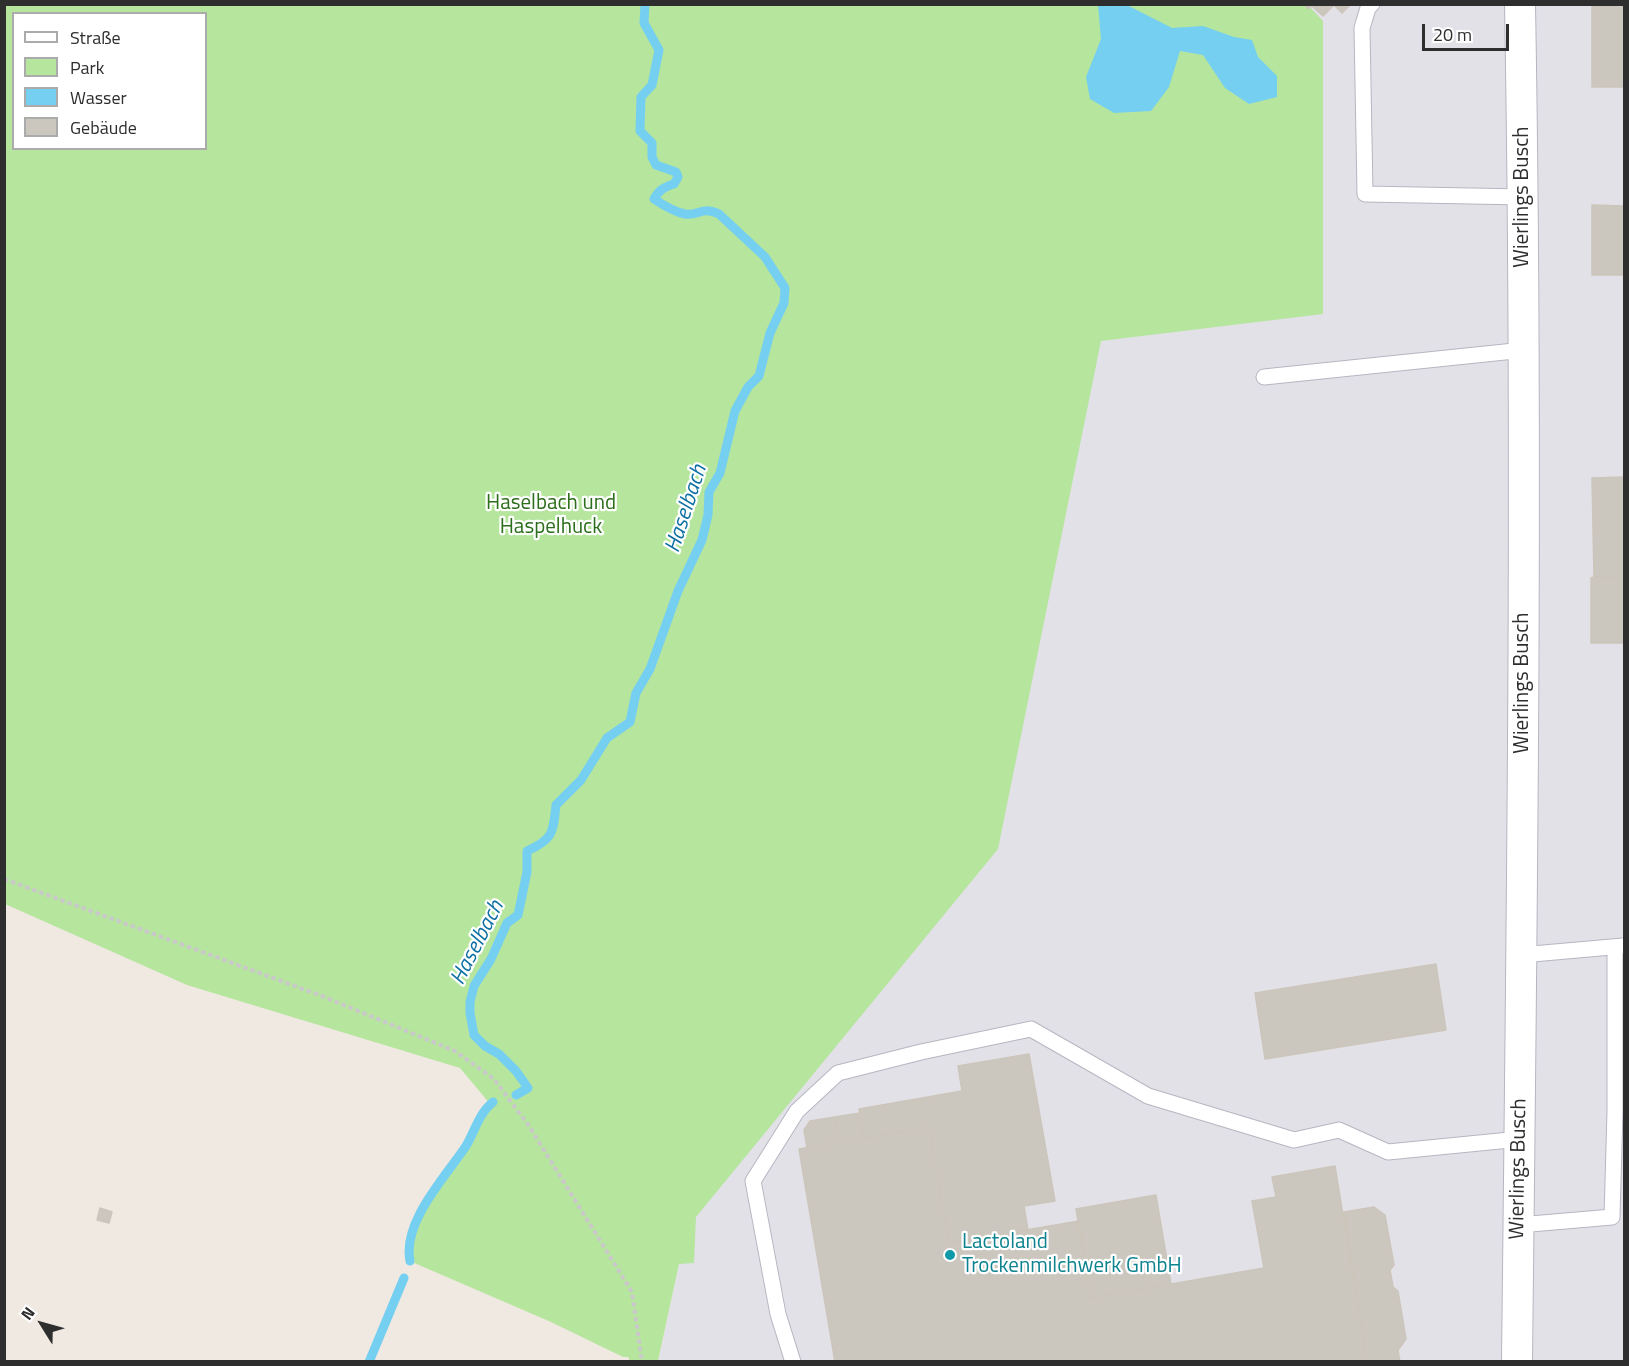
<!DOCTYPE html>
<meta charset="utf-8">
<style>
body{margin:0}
#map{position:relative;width:1629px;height:1366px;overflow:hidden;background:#efe9e1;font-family:"Titillium Web",sans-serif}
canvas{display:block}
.frame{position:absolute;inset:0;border:6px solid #2e2e2e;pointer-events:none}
.legend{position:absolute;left:12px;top:12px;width:195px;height:138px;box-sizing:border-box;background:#fff;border:2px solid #ababab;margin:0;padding:8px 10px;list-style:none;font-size:18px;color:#2e2e2e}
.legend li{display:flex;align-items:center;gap:12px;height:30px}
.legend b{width:30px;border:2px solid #ababab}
.north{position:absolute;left:12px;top:1294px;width:60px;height:60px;-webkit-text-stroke:4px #fff;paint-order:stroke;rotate:307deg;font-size:16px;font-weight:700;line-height:24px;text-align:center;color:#2e2e2e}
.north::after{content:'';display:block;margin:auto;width:21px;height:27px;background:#2e2e2e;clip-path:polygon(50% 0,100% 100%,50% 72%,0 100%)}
.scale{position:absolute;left:1422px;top:24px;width:87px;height:27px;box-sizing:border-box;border:3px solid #2e2e2e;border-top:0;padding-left:8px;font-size:18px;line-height:21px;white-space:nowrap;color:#2e2e2e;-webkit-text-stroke:4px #fff;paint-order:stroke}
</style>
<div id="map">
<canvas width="1629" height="1366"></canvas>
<div class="frame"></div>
<ul class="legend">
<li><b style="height:8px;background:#fff"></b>Straße</li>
<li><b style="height:16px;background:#b6e59e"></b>Park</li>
<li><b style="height:16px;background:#75cff0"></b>Wasser</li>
<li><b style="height:16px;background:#cbc7bf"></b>Gebäude</li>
</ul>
<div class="north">N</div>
<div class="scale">20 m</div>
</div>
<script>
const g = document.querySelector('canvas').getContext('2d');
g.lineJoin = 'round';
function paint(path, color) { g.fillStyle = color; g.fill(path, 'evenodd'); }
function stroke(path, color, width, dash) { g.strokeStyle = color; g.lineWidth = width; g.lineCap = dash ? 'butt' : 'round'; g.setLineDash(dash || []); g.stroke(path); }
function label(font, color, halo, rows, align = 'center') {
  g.font = font + ' "Titillium Web",sans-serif'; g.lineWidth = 4.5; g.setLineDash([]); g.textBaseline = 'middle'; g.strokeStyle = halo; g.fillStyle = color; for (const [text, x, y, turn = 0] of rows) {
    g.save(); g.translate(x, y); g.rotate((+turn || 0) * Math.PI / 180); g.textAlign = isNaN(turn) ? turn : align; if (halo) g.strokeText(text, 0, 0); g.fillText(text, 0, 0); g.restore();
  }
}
paint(new Path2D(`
 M1054,5H1624V1361L658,1362L690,1214Z`), '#e3e1e8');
paint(new Path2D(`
 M1307,4L1323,21V314L1101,341L998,849L696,1217L694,1263L679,1264L658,1361H630L628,1357H623L551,1322L412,1262C404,1223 448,1178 468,1147C475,1135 481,1121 487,1109L491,1105L460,1068L187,985L5,904V5ZM14,14H206V148H14Z`), '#b6e59e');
paint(new Path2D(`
 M1098,5H1127L1172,28L1203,26L1234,37L1252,40L1258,57L1277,76V97L1249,104L1225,88L1203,55L1180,51L1169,87L1151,111L1114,113L1090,99L1086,77L1101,39Z`), '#75cff0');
stroke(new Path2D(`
 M516,1095L528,1088L516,1071L499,1054L485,1046L474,1035L470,1013V1002L474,986L491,959L507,923L518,915L527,872V851C554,839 553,832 556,805L581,780L607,738L630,722L636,693L650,669L678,591L702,540L708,515L709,492L720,473L735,411L748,387L759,376L770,333L784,303L785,288L765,257L719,214C702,206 699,216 685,214C674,212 663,205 654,199C659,190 664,187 674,184L678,177L676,172L656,165L652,157V143L640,131L641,97L652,85L659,50L644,23L645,4
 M410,1261C402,1222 446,1176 466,1146C475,1131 479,1113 493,1102
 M369,1362L404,1278`), '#75cff0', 9);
const building = new Path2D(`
 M1304,4H1351L1342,13L1334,5L1323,16L1312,6L1308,9Z
 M1592,4H1624V87H1592Z
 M1592,205L1624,206V275H1592Z
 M1624,477V577H1594L1592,478Z
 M1594,577H1624V643H1591V578Z
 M1436,964L1446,1030L1265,1059L1255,993Z
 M1029,1054L1055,1201L1024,1206L1028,1230L949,1243L929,1127L864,1138L859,1109L962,1091L958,1066Z
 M860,1113L864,1138L839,1142L835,1117Z
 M835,1117L839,1142L807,1148L804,1130L810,1121Z
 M929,1127L949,1243L1079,1221L1090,1298L1264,1268L1252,1201L1276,1197L1272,1177L1335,1166L1367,1362H835L799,1149Z
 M1156,1195L1171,1284L1090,1298L1076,1209Z
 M1374,1207L1385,1215L1394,1265L1390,1270L1393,1287L1398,1291L1406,1339L1398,1350L1400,1362H1367L1344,1212Z
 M100,1208L112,1212L109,1223L97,1220Z`);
paint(building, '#cbc7bf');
stroke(building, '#cbc5ba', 1.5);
const lane = new Path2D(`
 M1372,4L1368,8L1362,28L1365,194L1524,197
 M1264,377L1524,350
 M1521,955L1623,946
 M1519,1225L1612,1217L1615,1111V947
 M793,1362L778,1314L753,1181L797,1111L838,1073L921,1052L1031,1029L1148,1096L1294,1140L1339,1130L1388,1152L1520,1139`);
const street = new Path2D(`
 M1517,1362C1522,909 1528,457 1520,4`);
stroke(lane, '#b4b7c1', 17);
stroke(street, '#b4b7c1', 32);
stroke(new Path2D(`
 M4,879L322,996L455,1051L494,1079L529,1126L632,1292L642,1362`), '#c9c9c9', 4, [4.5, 3]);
stroke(lane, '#fff', 15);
stroke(street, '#fff', 30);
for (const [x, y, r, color] of [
 [950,1255,6,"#0f9aa8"]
]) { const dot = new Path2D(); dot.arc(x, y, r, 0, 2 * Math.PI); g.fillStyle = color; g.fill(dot); stroke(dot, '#fff', 2); }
label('21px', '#2e2e2e', '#fff', [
 ["Wierlings Busch",1523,197,-90],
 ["Wierlings Busch",1523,683,-90],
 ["Wierlings Busch",1519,1169,-89]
]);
label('21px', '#2c6e1b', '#fff', [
 ["Haselbach und",551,504],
 ["Haspelhuck",551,528]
]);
label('21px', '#0d838f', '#fff', [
 ["Lactoland",962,1243],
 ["Trockenmilchwerk GmbH",962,1267]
], 'left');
label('italic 22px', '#0d6fa3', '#fff', [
 ["Haselbach",687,509,-72],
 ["Haselbach",478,943,-63]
]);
</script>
